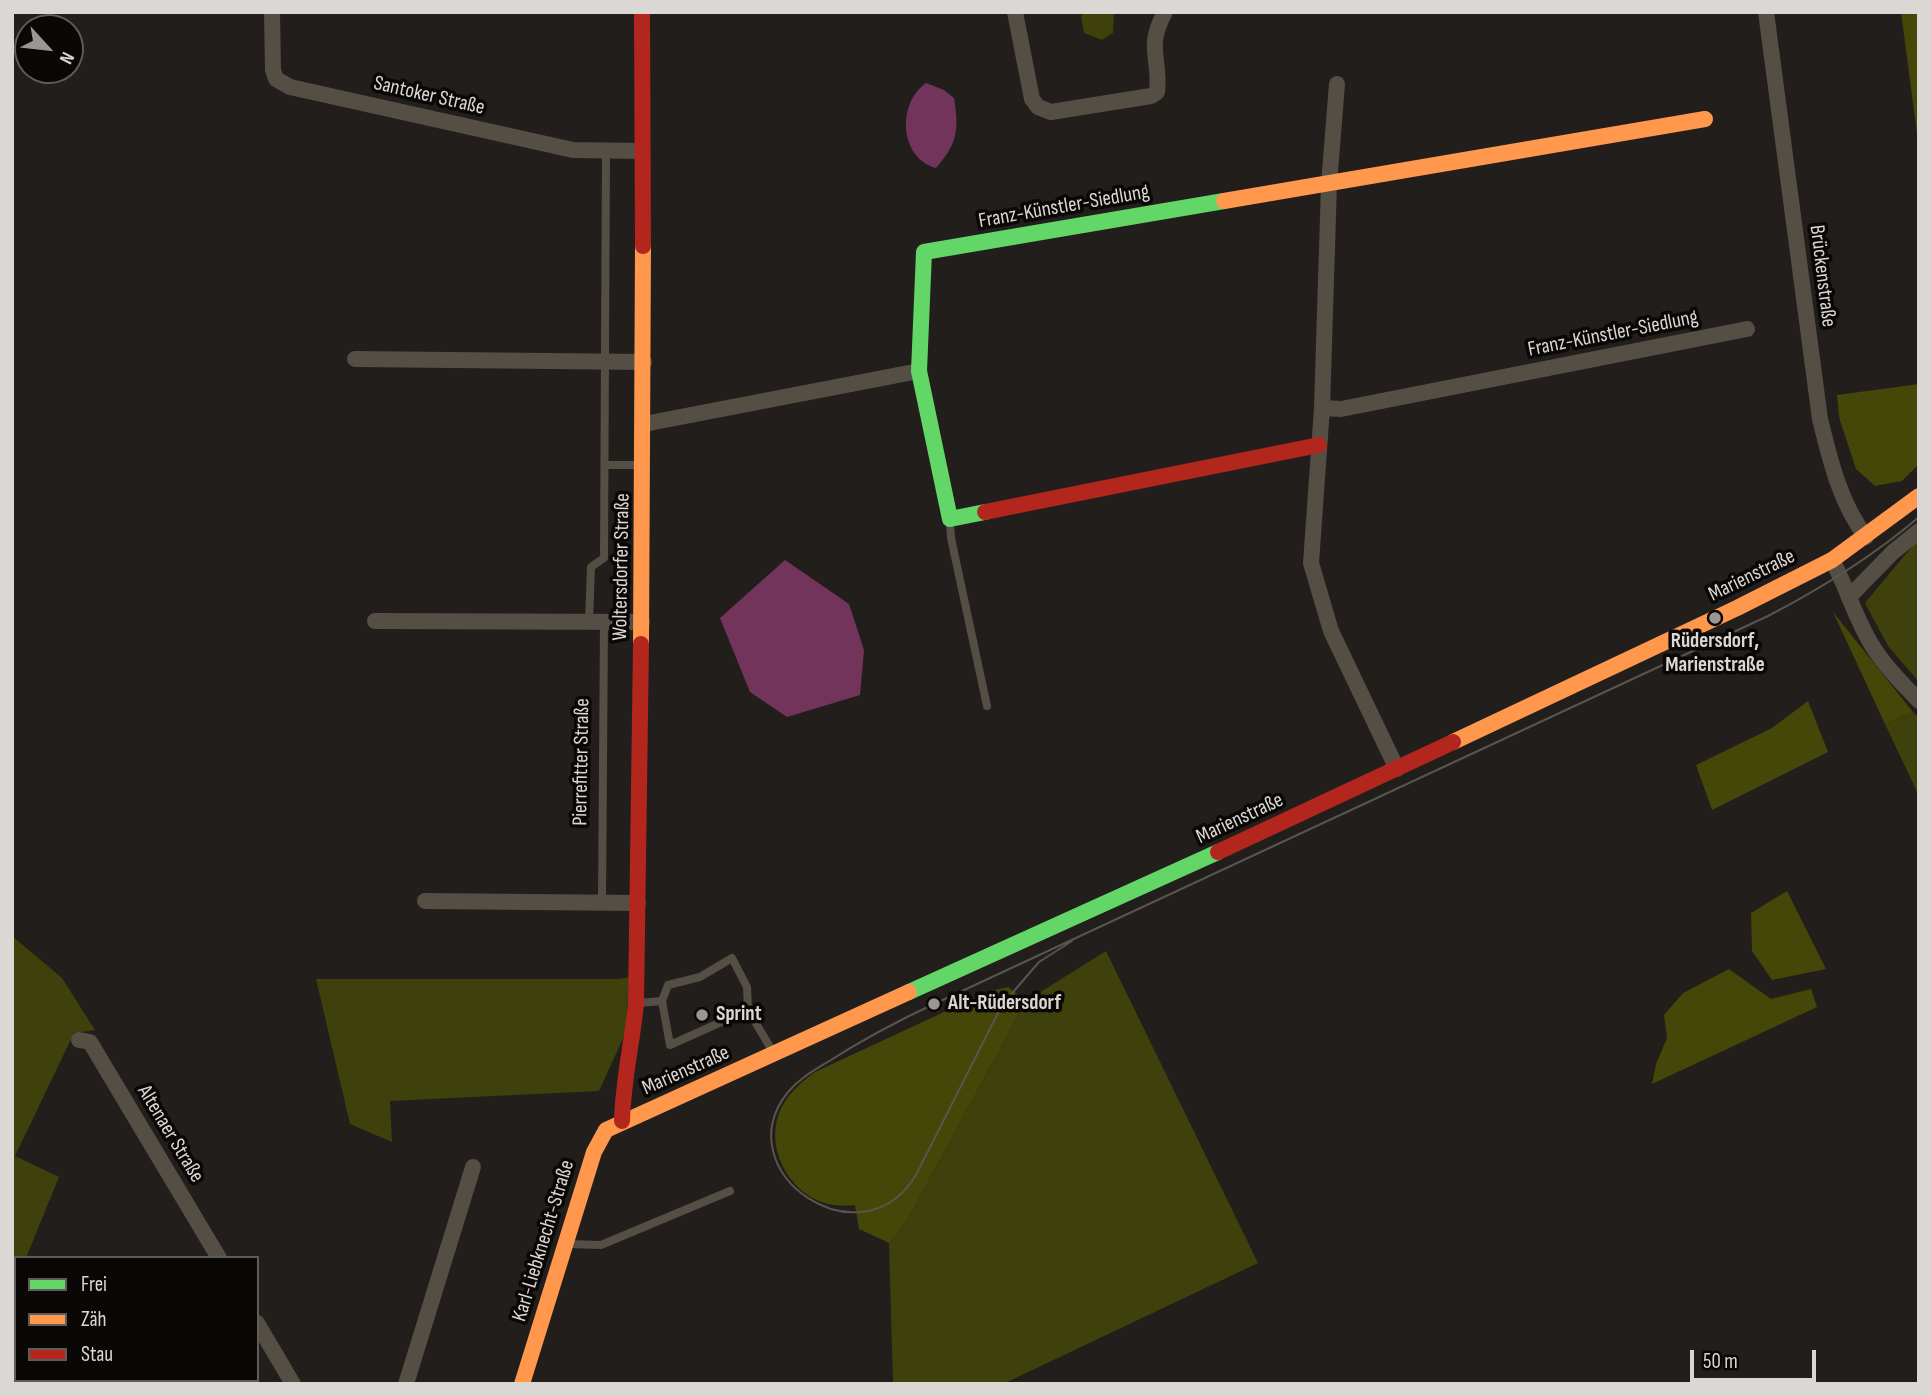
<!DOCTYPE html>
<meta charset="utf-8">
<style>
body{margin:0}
#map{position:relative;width:1931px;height:1396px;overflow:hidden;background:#211e1c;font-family:"Sofia Sans Condensed",sans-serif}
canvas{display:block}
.frame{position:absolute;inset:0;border:14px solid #dbd7d4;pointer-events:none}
.legend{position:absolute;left:14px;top:1256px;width:245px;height:126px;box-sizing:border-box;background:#0a0807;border:2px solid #5e5b59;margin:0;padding:9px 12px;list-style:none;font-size:21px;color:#dbd7d4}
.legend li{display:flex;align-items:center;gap:14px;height:35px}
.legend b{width:35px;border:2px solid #5e5b59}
.north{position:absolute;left:14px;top:14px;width:70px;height:70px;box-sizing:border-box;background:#0a0807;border:2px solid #5e5b59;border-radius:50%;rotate:117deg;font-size:19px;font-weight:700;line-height:28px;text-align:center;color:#dbd7d4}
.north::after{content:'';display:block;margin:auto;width:24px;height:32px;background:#9a9694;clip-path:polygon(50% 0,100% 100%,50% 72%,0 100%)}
.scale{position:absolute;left:1690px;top:1350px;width:126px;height:32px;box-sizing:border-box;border:4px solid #dbd7d4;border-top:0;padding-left:9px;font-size:21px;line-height:24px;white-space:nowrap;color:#dbd7d4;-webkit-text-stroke:5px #0a0807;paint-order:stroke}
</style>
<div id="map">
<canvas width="1931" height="1396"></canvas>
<div class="frame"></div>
<ul class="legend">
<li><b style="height:9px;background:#63d668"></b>Frei</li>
<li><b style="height:9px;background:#ff974d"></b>Zäh</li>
<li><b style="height:9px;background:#b3261e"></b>Stau</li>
</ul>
<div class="north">N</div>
<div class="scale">50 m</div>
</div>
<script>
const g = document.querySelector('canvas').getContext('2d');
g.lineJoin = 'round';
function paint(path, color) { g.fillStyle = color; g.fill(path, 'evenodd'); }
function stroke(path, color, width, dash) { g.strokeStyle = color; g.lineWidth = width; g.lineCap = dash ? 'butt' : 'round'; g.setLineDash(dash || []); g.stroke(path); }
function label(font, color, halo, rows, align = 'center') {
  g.font = font + ' "Sofia Sans Condensed",sans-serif'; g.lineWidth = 7; g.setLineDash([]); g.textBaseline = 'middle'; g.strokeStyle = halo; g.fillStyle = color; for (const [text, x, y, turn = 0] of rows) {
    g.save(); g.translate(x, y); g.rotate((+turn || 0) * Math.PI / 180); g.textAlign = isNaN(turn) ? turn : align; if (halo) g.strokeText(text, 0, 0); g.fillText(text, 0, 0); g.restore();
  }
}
paint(new Path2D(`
 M1085,12H1114L1113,33L1102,40L1084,33L1081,16Z
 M1919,538V682L1888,646L1865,603Z
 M1913,712L1919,718V796L1885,724Z
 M12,936L62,978L95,1030L74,1033L15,1156L59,1177L26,1258H16V1280L12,1287Z
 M1106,951L1258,1263L1003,1384H893L889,1243L908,1219L1026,1001Z
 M629,977L626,1032L599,1091L390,1101L392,1142L350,1124L316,979H620Z`), '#3e410b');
paint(new Path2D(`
 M1901,12H1919V149Z
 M1919,384V464L1902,481L1875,486L1856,469L1839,417L1837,395Z
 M1833,612L1913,712L1885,724Z
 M1808,701L1828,752L1712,810L1696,765L1772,728Z
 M1787,891L1826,969L1772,980L1752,951L1751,913Z
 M1729,969L1771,999L1811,989L1817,1007L1652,1084L1656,1064L1667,1038L1664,1015L1683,993Z
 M1008,987L1026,1001L908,1219L889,1243L859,1229L855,1205C846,1206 837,1206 828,1204C786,1193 761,1141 784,1103C793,1089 803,1081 815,1072L987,992Z`), '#444708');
paint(new Path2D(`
 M926,83L944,90L954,98C959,129 958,143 936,168C899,158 897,103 926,83Z
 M785,560L849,604L864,650L860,695L787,717L750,692L720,618Z`), '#73345b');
stroke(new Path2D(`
 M605,465H640
 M950,522L951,538L987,706
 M589,621L591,567L604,558L606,151
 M602,903L604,622
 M662,1001L668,985L700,977L732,958L747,987L748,1010
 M638,1003L662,1001L670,1045L748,1010L773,1052
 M568,1244L601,1245L730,1191`), '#544e45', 8);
stroke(new Path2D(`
 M272,12L273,70L276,79L290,87L573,150L642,151
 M1015,12L1032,99L1038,107L1051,112L1151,96L1157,92C1161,57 1145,49 1165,12
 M1766,12L1820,419C1830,460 1840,503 1866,537
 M1337,84L1329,184L1322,408L1311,563L1331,631L1397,769
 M355,359L644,362
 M1322,408L1341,409L1747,329
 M644,424L919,371
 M1832,560C1848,589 1856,622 1875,650C1887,669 1904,685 1919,701
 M1849,597L1893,552L1919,531
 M375,621L642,622
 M425,901L638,903
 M79,1040L90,1042L219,1258
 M257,1323L293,1384
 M406,1384L473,1167`), '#544e45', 16);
stroke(new Path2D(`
 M985,512L950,519L919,371L924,252L1224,201
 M909,992L1218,852`), '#63d668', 16);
stroke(new Path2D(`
 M1224,201L1705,119
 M641,644L643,246
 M1453,742L1737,608L1832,560L1919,496
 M522,1384L594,1152L606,1130L909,992`), '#ff974d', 16);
stroke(new Path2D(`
 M642,12L643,246
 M985,512L1319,445
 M1218,852L1453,742
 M622,1121C623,1081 632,1043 636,1004L641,644`), '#b3261e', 16);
stroke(new Path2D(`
 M1072,941L1039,962L1002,1005L917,1173C864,1267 723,1173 788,1092C799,1079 813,1071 826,1063C862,1040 895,1022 934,1004L1768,616C1822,588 1872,557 1919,517`), '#58554f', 2);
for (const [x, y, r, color] of [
 [1715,618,7,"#9a9694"],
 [934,1004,7,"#9a9694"],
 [702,1015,7,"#9a9694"]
]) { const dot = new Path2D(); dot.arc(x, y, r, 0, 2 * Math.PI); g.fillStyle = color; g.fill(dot); stroke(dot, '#0a0807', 2.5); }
label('21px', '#dbd7d4', '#0a0807', [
 ["Santoker Straße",429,96,13],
 ["Franz-Künstler-Siedlung",1064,207,-10],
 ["Brückenstraße",1822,276,83],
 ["Franz-Künstler-Siedlung",1613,334,-11],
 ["Woltersdorfer Straße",622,567,-89],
 ["Marienstraße",1752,576,-26],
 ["Pierrefitter Straße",582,762,-89],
 ["Marienstraße",1240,819,-25],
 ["Marienstraße",686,1071,-24],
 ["Altenaer Straße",170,1134,59],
 ["Karl-Liebknecht-Straße",544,1241,-73]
]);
label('bold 21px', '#dbd7d4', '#0a0807', [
 ["Rüdersdorf,",1715,642,"center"],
 ["Marienstraße",1715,666,"center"],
 ["Alt-Rüdersdorf",948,1004],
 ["Sprint",716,1015]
], 'left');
</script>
